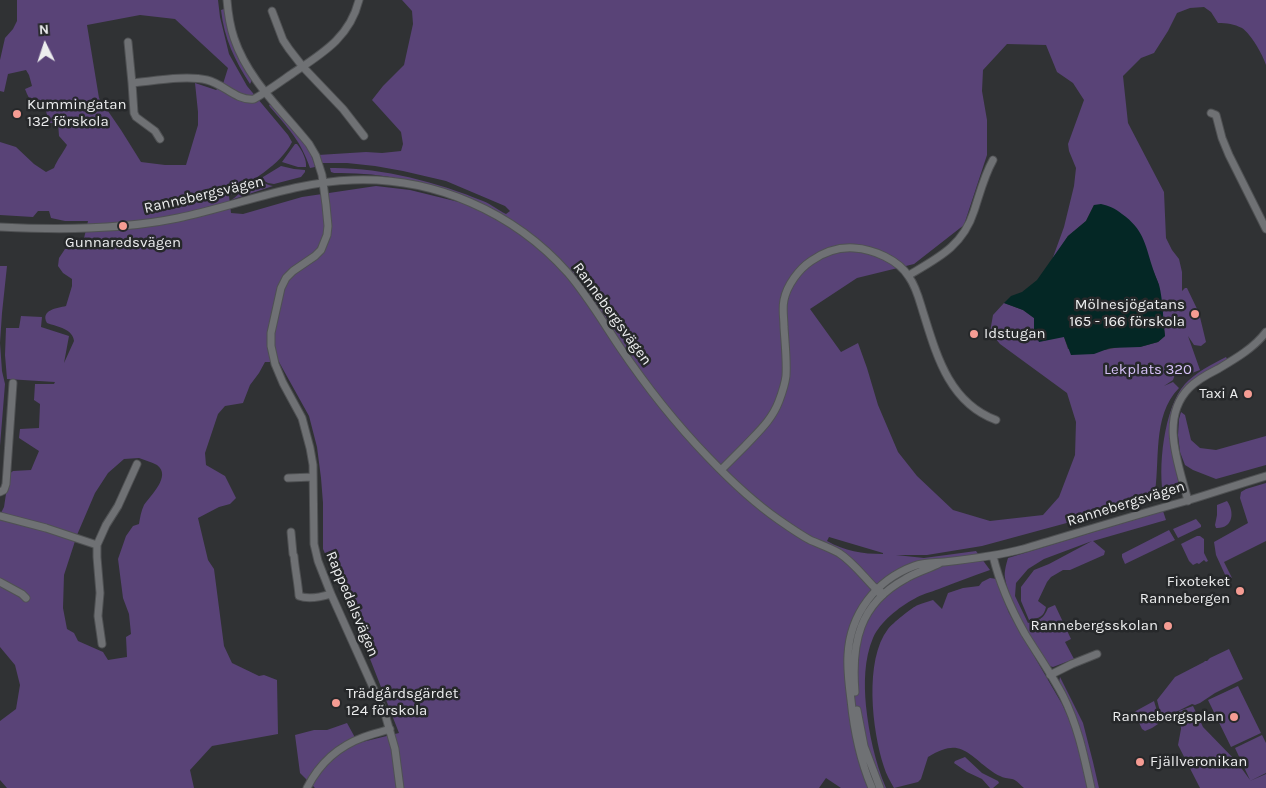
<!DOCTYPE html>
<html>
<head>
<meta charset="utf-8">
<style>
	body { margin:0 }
	#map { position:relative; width:1266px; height:788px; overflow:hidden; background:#303234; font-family:Karla,sans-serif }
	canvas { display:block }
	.north { position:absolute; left:20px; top:20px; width:50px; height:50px; -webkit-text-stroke:4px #26282a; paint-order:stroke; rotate:356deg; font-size:14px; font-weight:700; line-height:20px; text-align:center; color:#edeeef }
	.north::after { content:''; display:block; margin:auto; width:18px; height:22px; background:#edeeef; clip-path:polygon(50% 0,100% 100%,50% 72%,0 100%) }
</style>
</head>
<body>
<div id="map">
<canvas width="1266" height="788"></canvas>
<div class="north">N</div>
</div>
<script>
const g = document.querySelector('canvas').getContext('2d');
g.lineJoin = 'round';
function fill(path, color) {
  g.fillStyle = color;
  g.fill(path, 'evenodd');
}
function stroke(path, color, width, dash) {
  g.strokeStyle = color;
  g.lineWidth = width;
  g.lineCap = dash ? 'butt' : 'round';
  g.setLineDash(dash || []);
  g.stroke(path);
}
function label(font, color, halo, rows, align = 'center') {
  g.font = font + ' Karla,sans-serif';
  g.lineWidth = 5;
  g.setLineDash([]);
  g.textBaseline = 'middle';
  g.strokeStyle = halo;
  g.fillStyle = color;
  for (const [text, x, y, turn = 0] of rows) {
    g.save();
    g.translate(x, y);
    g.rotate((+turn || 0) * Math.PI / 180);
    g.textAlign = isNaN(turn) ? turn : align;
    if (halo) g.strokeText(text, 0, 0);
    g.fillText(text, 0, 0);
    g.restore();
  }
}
const green = new Path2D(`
	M17,0H218L220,17L229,54L247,86L288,135L292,142C280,166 250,181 229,196L231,213L243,214L302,197L376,186L410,190L467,204L498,219L504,216C492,207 477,201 462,196C421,181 378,172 334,173L331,172L330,168C379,167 437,182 483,201C491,204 498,210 506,214L510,211L505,206L446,181L403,171L375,166L347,163H322L318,155L366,152L382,153L401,151L403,144L401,132L372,100L383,86L404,65L413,24L412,11L402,0H1266V65C1263,55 1251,34 1242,28C1234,24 1227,23 1218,23L1211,12L1204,7L1190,8L1177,13L1168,31L1154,53L1141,58L1123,76L1128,123L1164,192L1166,238L1172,250L1179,259L1182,272V291L1185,288H1187L1199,313L1206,342L1201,346L1194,345L1188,336L1200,370L1192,373L1178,366L1173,380L1164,386L1173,382L1179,388C1151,417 1161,462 1154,498L1144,502L982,546L927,555H896L924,558L976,551L990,570C973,576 956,582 939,589C931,592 922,594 914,599C899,607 880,622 873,638C864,659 864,684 866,706C869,734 875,762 886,788H841L826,778L819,788H315L300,773L295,735L314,730H327L347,723L358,743L399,733L356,623L323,549V503L321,478L317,447L309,416L279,362H265L259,373L250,385L243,403L225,406L218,414L205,453L206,465L225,476L236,498L230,504L219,507L198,518L208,560L214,569L224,646L232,663L259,676L264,675L277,680L278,734L212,746L190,770L194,788H7L0,780V721L16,709L20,685L15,665L0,647V515L4,507L9,474L13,471L31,470L39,451L19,438L20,429L39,428L40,404L34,400L35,384H54L55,382L7,379L5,355L6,328H19L21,316L42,317L41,327L69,336L64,363L74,341C73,329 58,327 47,323C40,310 57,308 66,306L72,286V279L63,273L58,266L59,258L65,249H74L82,247L88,221H65L51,218L49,211H38L33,217L0,215V142L16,147L34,164L46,172L54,168C57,160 63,153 67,145L59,136L58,123H49L46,111C33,105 30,102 25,89L32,86L29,75L26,70L8,74L4,92L0,91V60L5,38L13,29L17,21ZM140,15L175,19L228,68L223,84L216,90L195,83L198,112V125L186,165H165L141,162L121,130L99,98L87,25ZM1007,44L1046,45L1057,72L1073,83L1084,100L1068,144L1069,151L1076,168L1074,186L1064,227L1052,260L1068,236L1086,221L1094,205L1153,270L1159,285L1165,336L1158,342L1140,347H1119L1105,350L1068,349L1064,337L1034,331V318L1023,310L1004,303L993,315L990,332L1000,344L1067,393L1076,422L1075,455L1059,497L1043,515L990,521L953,510L917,476L898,452L878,405L867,368L858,343L841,352L810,309L857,278L914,264L964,225L987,155V120L982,91L983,70ZM139,458C144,460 152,462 157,465C172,476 150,496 144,505C141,511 140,518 139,524L133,526L126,536L118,559L123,598L129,614L131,634L126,637L127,657L108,660L103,652L78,641L74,633L67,629L63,608L64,575L77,535L95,493L108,473L124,459ZM829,537L883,553V554C862,554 845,551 827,541Z
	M224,9C229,37 237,57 252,80L250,84C235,61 224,38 221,10Z
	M272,104C287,122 310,143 315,167L310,168C301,141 288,128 270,107L269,105Z
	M295,144H297C302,150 307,160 306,167H298L282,162Z
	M281,166L294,169L305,170V172L301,177L274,184L268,183L263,180V177Z
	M254,180C261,180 266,185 273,186L231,200C240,195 245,186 254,180Z
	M0,266H7L2,313L0,343L2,371L5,384L0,446Z
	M1226,357L1227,359L1195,380L1171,423L1170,435L1171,449L1178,480V488L1176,494L1172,497L1164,499C1157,470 1164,407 1185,384C1195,373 1212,364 1226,357Z
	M1181,412L1185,415L1191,440L1200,448L1216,450L1266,436V465L1216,479L1193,470L1185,465L1180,452L1178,435L1179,419Z
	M1266,483V541L1224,562L1232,578L1227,579L1216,555L1214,542L1248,523L1240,498L1241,492L1246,489Z
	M1227,501C1235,512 1233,529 1216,528L1215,525L1217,515V505Z
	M1163,511L1166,520L1093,541L1105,551L1104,555L1070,570H1063L1051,577L1047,582L1038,601L1046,607C1044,617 1039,618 1029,620L1021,601V587L1034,570L1049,564L1092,541L1044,559L1028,569L1016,583L1015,596L1028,623C1039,620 1043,620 1048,608L1055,605L1071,639L1065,642L1074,659L1053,667L1049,666C1033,641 1010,607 1005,578C1004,572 1006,565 1008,558Z
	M1196,519L1201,525V527L1178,538L1173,529Z
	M1169,530L1175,540L1125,564L1122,557V554Z
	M1197,536H1200L1204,539V553L1208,561L1206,562L1204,560L1199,564L1197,563L1193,565L1189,561L1181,544Z
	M990,578L997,579L1000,590L1009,613L1062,704L1080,743L1089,788H1024C1020,785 1017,780 1012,779C1008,778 1003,778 1000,776C997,775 993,772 990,770C965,751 959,738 928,757L921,779L918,782L894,788C890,781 886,774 884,767C872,731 864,660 888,629C892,624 912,607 918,605C922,603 928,602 933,600L942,609L948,593L963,588L979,586L982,582Z
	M1229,649L1243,679L1215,693L1200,703L1195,705L1192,704L1162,719L1157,700L1175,677L1204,662L1205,661H1207L1210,658Z
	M1060,677L1083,723L1093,762L1099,788H1095C1089,763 1085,738 1075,715C1070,704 1064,693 1059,683Z
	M1238,686L1261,733L1231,747L1208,700Z
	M1154,701L1160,721L1157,722L1158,724L1152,728L1145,731L1142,729L1134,712Z
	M1193,706L1203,727L1237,762L1250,780L1235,748L1262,735L1266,743V773L1250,781L1266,774V788H1200L1178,745L1181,729L1179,711Z
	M965,757L982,773L998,781L999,783L993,788H990L982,779L967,772L954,763L955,761Z`);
const water = new Path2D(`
	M1101,204C1109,206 1115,208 1122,214C1143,229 1145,243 1152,266C1154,273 1157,279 1159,285C1163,299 1163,320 1165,336L1158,342L1140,347L1110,348L1094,354L1071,355L1064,337L1039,342L1034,331V318L1023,310L1004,303L1011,296L1022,292L1037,280L1068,236L1086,221L1094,205Z`);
const minor = new Path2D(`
	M227,0C228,13 230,26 234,38C248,80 282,110 309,144L316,156L322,175L326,205L328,226L327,235L321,250L315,256L293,271L286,278L281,288L271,333V346L275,364L283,383L302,418L310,448L313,465L314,544L318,561L331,594L385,714L395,749L400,788
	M272,11L283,40L289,49L303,67L343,109L364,136
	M128,42L132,83
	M1211,113L1216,115L1222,138L1229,155L1266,229
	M160,139L155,131L136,117L134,113L132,83C154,81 186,75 207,80C224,84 236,101 254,99C268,91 280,82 293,73C323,53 350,37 359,0
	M0,227C59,230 120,230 178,218C236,206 293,182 353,180C434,177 514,212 568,273C587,295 603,322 619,346C646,386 675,423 708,457C730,480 753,502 779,520C789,527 799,534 810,540C819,544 830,548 839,553C853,562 864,577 876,589
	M909,275C938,258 963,246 974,211C980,193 984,176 993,160
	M721,470C729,462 737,454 745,446C758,432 772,420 779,401C782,393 785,384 786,376C787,360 785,343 784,327C784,318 782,309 784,300C787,285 799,269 811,261C824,252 839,247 854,248C873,249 899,260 909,277C917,288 920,303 924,315C937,357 950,403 996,420
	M288,478L313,477
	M0,492L4,490L6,484L13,383
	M1188,501C1179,465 1159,419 1189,388C1197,380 1208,374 1218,369C1235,359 1254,348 1266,332
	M0,516L46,528L97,545
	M291,532L293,554L294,556C295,569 298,582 299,596C309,600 321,597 331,594
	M993,556C999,581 1012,611 1025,634C1038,655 1052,675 1063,696C1078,726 1084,756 1091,788
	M0,582L22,594L26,598
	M102,644L98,616L100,593L97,557V545L106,525L118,506L137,464
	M1050,675L1072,664L1097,654
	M855,692C851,643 859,604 905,579C916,572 929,569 940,563
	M857,710L864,746L880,788
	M307,788C319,764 339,746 364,737C372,734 381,732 390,729
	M872,788C860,760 854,730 851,700C849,685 847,670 848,655C850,614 876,580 914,566C925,562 934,563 944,562C971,559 997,556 1023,549C1077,533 1132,516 1186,501C1213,493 1239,484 1266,476`);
const tertiary = new Path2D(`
	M876,589L882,594`);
const markers = [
	[17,114,5,"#f59c93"],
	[123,226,5,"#f59c93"],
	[1195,314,5,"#f59c93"],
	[974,334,5,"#f59c93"],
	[1248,394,5,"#f59c93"],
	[1240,591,5,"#f59c93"],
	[1168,626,5,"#f59c93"],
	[336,703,5,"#f59c93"],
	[1234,717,5,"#f59c93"],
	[1140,762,5,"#f59c93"]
];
const poiNames = [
	["Kummingatan",27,105,"left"],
	["132 förskola",27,122,"left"],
	["Gunnaredsvägen",123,243,"center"],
	["Mölnesjögatans",1185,305],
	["165 - 166 förskola",1185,322],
	["Idstugan",984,334,"left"],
	["Taxi A",1238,394],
	["Fixoteket",1230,582],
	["Rannebergen",1230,599],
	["Rannebergsskolan",1158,626],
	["Trädgårdsgärdet",346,694,"left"],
	["124 förskola",346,711,"left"],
	["Rannebergsplan",1224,717],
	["Fjällveronikan",1150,762,"left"]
];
const streetNames = [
	["Rannebergsvägen",204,195,-13],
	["Rannebergsvägen",612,314,54],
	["Rannebergsvägen",1126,504,-17],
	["Rappedalsvägen",352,604,67]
];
const parkNames = [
	["Lekplats 320",1148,370]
];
fill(green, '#594377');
fill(water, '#042725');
stroke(minor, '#4f5153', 9);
stroke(tertiary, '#4f5153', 11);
stroke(minor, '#6f7174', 7);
stroke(tertiary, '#6f7174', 9);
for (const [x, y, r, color] of markers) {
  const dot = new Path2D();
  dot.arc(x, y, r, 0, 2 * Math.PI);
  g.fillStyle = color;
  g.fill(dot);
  stroke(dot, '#26282a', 2);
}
label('15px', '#edeeef', '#26282a', poiNames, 'right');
label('15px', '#edeeef', '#26282a', streetNames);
label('15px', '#d5c1f7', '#26282a', parkNames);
</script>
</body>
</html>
